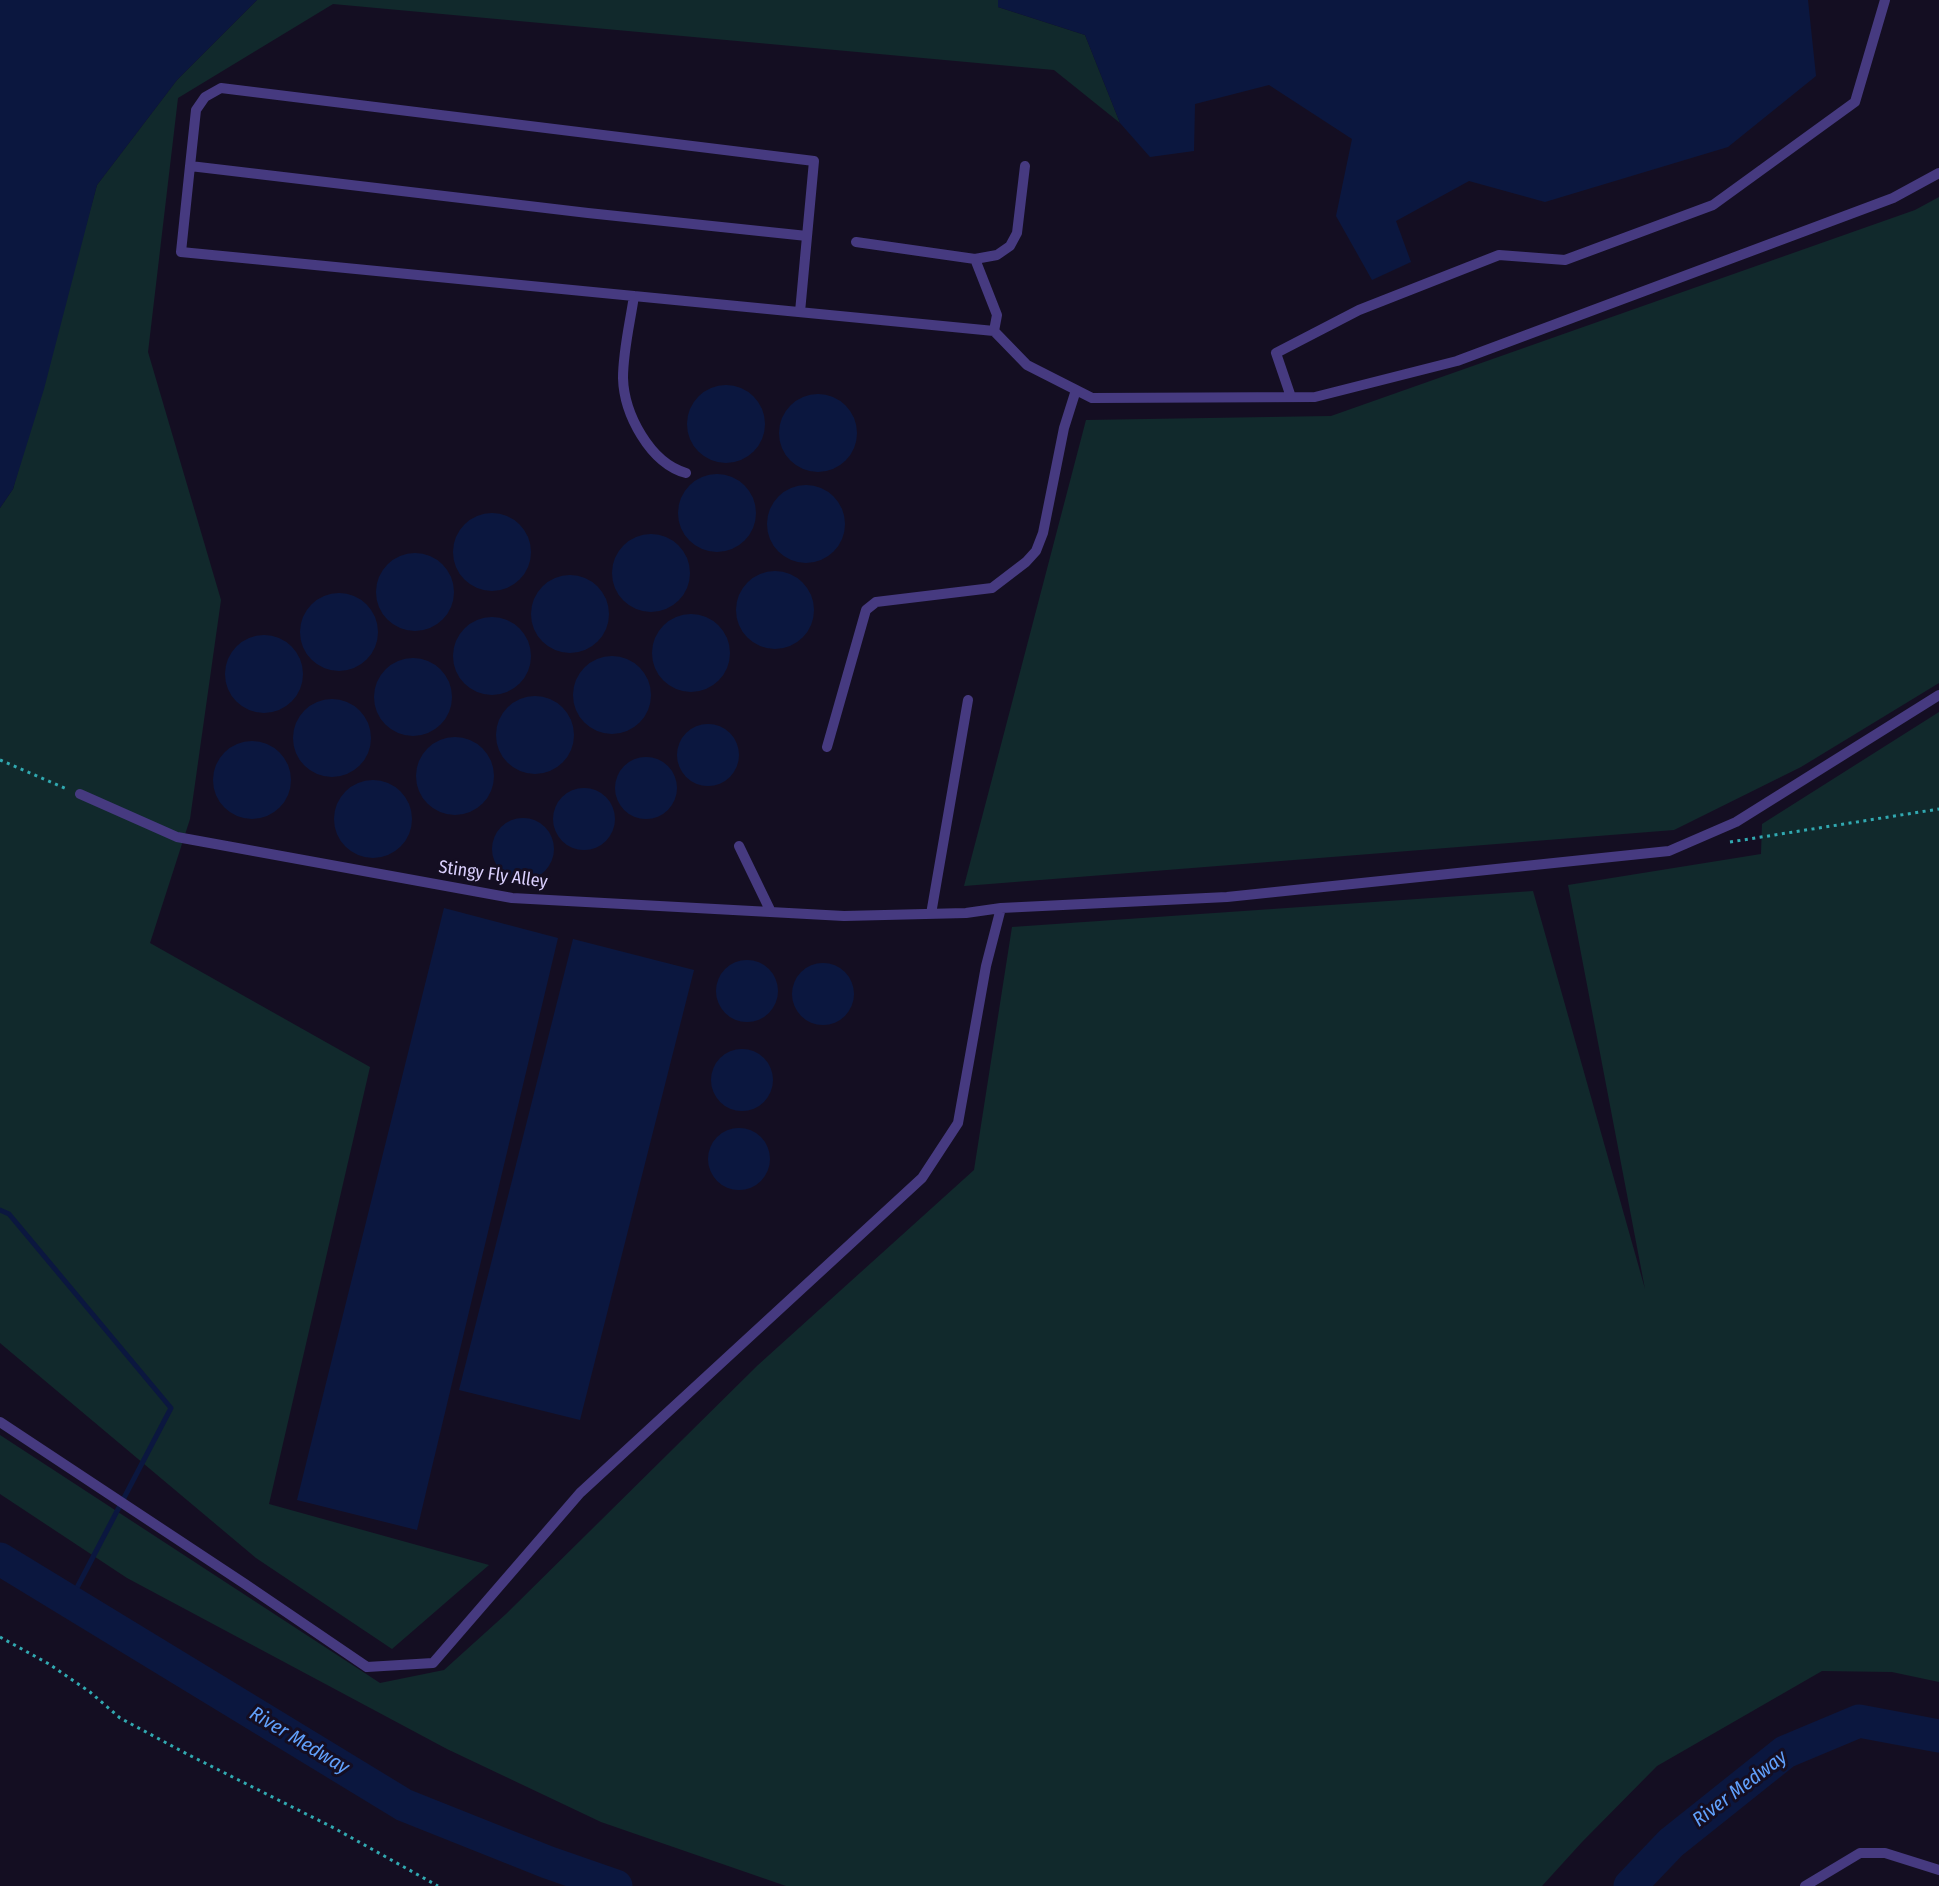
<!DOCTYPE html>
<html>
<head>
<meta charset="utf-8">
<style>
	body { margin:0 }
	canvas { display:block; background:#140e22 }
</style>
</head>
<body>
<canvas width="1939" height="1886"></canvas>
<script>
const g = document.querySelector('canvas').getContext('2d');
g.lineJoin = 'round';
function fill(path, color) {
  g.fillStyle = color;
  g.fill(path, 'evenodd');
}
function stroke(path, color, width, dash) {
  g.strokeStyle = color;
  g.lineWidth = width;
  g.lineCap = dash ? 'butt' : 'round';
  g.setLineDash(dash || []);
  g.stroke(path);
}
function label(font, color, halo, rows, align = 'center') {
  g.font = font + ' "Fira Sans Condensed",sans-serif';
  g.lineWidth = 6;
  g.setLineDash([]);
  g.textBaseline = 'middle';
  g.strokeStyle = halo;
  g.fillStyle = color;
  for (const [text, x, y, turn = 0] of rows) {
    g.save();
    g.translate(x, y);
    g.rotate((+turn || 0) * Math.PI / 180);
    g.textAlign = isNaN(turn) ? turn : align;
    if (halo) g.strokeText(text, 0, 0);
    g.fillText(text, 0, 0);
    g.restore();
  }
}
const green = new Path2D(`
	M257,0H998V7L1085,35L1120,123L1054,70L333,4L178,98L148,352L221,600L190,819L150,943L370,1067L269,1504L489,1565L392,1649L256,1558L0,1343V508L13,489L97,185L177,80Z
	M1939,197V683L1801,767L1674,830L964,886L1086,420L1331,416L1915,210Z
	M1939,712V1682L1892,1672L1822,1671L1657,1766L1582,1842L1542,1886H786L601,1822L447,1749L127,1578L0,1494V1435L380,1683L444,1670L506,1614L758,1365L974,1170L1012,927L1533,891L1645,1289L1568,885L1761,854L1762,824Z`);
const water = new Path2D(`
	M0,0H257L177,80L97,185L44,389L13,489L0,508Z
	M998,0H1808L1816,76L1728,147L1545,202L1469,181L1396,221L1411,262L1372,280L1336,216L1352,139L1269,85L1195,104L1194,151L1150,157L1120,123L1085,35L998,7Z
	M687 424a39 39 0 1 1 78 0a39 39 0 1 1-78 0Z
	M779 433a39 39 0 1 1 78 0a39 39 0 1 1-78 0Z
	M678 513a39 39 0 1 1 78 0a39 39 0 1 1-78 0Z
	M767 524a39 39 0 1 1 78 0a39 39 0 1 1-78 0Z
	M453 552a39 39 0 1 1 78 0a39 39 0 1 1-78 0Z
	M612 573a39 39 0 1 1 78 0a39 39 0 1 1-78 0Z
	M376 592a39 39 0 1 1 78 0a39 39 0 1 1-78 0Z
	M736 610a39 39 0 1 1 78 0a39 39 0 1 1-78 0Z
	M531 614a39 39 0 1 1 78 0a39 39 0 1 1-78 0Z
	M300 632a39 39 0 1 1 78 0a39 39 0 1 1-78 0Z
	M652 653a39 39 0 1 1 78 0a39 39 0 1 1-78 0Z
	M453 656a39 39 0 1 1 78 0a39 39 0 1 1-78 0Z
	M225 674a39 39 0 1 1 78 0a39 39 0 1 1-78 0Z
	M573 695a39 39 0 1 1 78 0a39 39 0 1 1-78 0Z
	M374 697a39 39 0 1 1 78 0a39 39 0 1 1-78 0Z
	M496 735a39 39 0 1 1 78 0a39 39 0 1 1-78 0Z
	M293 738a39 39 0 1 1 78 0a39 39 0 1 1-78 0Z
	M677 755a31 31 0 1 1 62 0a31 31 0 1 1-62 0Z
	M416 776a39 39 0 1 1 78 0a39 39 0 1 1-78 0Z
	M213 780a39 39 0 1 1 78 0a39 39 0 1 1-78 0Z
	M615 788a31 31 0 1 1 62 0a31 31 0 1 1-62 0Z
	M334 819a39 39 0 1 1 78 0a39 39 0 1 1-78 0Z
	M553 819a31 31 0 1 1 62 0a31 31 0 1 1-62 0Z
	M492 849a31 31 0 1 1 62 0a31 31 0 1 1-62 0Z
	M444,908L558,938L417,1530L297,1500Z
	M573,939L694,970L580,1420L459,1390Z
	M716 991a31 31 0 1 1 62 0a31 31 0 1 1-62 0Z
	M792 994a31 31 0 1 1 62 0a31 31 0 1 1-62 0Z
	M711 1080a31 31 0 1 1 62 0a31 31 0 1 1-62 0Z
	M708 1159a31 31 0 1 1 62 0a31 31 0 1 1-62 0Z`);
const stream = new Path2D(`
	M0,1210L9,1214L171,1408L70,1601`);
const river = new Path2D(`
	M0,1559L404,1805L547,1862L616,1886
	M1630,1886L1671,1843L1785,1752L1859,1721L1939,1736`);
const path = new Path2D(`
	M0,760L67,789
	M1730,842L1939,809
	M0,1637L49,1664L90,1692L120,1718L187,1754L334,1828L438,1886`);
const service = new Path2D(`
	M190,166L181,252L994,331L1027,365L1092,398L1315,397L1457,361L1893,198L1939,173
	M856,242L975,259L997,255L1010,246L1017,233L1025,166
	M975,259L997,315L994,331
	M634,296C630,323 623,351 623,378C624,414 650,463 686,473
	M800,312L814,161L221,88L205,97L196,110L190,166L588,213L807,236
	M1291,397L1276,353L1359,310L1499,255L1565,260L1713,205L1855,102L1885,0
	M827,747L866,610L876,602L992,588L1026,562L1036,551L1043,533L1064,428L1076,390
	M80,794L177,837L512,898L844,916L966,913L1001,908L1227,897L1669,851L1736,822L1939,695
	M739,846L771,912
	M931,914L968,700
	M0,1422L245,1584L367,1667L433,1663L580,1493L922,1178L958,1123L986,966L1001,908
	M1805,1886L1860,1853H1885L1939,1870`);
const streetNames = [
	["Stingy Fly Alley",493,875,8]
];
const waterNames = [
	["River Medway",299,1741,31],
	["River Medway",1740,1789,-37]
];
fill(green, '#11292c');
fill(water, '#0b173f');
stroke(stream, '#0b173f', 5);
stroke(river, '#0b173f', 33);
stroke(path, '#31a9b1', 3, [3, 4.5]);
stroke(service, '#463a80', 10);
label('18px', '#dbd0fe', '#140e22', streetNames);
label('italic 20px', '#61a0fb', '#140e22', waterNames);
</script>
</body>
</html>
